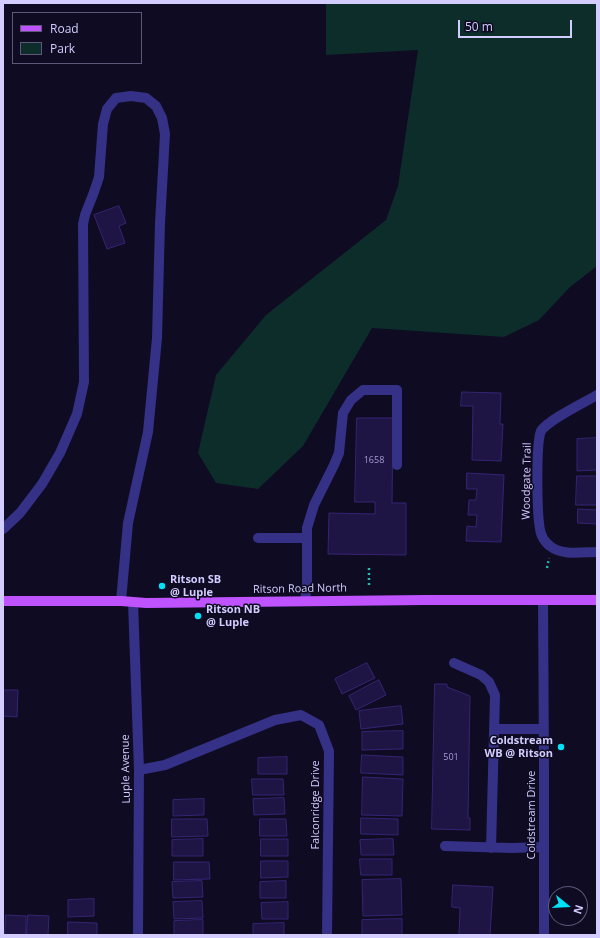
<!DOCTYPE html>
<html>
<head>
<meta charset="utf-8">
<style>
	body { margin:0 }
	#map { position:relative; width:600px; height:938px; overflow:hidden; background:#0f0b22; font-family:"Open Sans",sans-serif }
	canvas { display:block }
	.frame { position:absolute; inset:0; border:4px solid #d2ccff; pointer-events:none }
	.legend { position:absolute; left:12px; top:12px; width:130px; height:52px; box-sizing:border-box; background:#0f0b22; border:1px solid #5d587a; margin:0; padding:5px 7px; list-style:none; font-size:12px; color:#d2ccff }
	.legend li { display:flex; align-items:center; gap:8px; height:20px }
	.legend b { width:20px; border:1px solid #5d587a }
	.north { position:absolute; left:548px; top:886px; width:40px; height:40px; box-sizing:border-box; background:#0f0b22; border:1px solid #5d587a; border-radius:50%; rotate:108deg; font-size:11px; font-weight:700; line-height:16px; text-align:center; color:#d2ccff }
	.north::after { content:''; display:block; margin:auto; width:14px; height:18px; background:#00e0f7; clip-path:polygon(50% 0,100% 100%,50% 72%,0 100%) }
	.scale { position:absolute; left:458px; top:20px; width:114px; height:18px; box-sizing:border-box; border:2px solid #d2ccff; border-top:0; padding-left:5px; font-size:12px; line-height:14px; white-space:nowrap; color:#d2ccff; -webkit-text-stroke:3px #0f0b22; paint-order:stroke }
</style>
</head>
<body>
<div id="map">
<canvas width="600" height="938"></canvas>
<div class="frame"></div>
<ul class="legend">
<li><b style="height:5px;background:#be53ff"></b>Road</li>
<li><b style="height:11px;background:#0d2d2b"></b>Park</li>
</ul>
<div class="north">N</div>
<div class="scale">50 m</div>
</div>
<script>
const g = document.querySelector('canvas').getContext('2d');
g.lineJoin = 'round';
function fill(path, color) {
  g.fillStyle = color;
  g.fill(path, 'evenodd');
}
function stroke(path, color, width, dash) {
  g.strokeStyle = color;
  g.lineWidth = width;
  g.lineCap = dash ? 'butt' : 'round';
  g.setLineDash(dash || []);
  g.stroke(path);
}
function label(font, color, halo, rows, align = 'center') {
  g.font = font + ' "Open Sans",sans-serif';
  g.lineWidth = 3;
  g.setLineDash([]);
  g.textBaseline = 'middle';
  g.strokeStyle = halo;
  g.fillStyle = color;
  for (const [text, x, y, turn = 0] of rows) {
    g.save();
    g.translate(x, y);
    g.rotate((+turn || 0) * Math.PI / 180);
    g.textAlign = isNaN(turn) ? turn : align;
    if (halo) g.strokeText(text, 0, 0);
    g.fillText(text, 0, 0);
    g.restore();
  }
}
const green = new Path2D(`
	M326,3H597V266L570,287L539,320L504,337L372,328L303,446L258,489L216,483L198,453L216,375L266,315L386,220L398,186L418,50L326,55Z`);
const building = new Path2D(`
	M119,206L126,223L119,226L125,243L107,249L94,215Z
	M462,392L501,393L500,424H503L501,461L472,460L473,406H461Z
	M357,418H393L392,503H406V555L328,554L329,513L375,514V502H355Z
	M597,438V470L577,471V439Z
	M467,473L504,475L501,542L466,541L467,526L476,527L477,515H468L469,500H476L477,489H467Z
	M577,476H597V505H576Z
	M578,509L597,510V524L578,523Z
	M367,663L375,678L342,694L335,679Z
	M379,680L386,695L356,710L349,696Z
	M435,684H447V687L470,696L468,818H470V830L432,829Z
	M3,690H18L17,717L3,716Z
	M401,706L403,724L361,729L359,711Z
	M403,731V749L362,750V732Z
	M362,755L403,757V775L361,773Z
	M287,757V774H258V758Z
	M363,777L403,779L402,816L362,815Z
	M252,779H283L284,795H253Z
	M284,798L285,814L254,815L253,799Z
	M204,799V815L173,816V800Z
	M361,818L398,819V835L361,834Z
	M172,819H207L208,836L172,837Z
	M260,819H286L287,836H260Z
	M203,839V856H172V840Z
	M261,839H288V856H261Z
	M393,839L394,855H361L360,840Z
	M360,859H392V875H361Z
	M261,861H288V877L261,878Z
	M174,862H209L210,879L174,880Z
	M401,879L402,915L363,916L362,880Z
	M202,881L203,897L173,898L172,882Z
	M286,881V898H260V882Z
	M453,885L493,887L490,935H459L460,908L452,907Z
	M94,899V916L68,917V900Z
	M202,901L203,918L174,919L173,902Z
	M288,902V919H262L261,903Z
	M6,915L26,916V935H5Z
	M28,915L49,916L48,935H27Z
	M402,919V935H362V920Z
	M203,920V935H174V921Z
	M68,922L97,923V935H68Z
	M284,923V935H253V924Z`);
const path = new Path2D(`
	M547,568L549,558
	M369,585V567`);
const minor = new Path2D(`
	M597,395C585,402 548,420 541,431C536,442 536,525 542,536C543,539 547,544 550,546C562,556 583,552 597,552
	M3,529L20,513L42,484L60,453L77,414L84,382L83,224L85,215L94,192L99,177L103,124L107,109L116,98L131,96L146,98L156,106L162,118L165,134L160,223L157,338L148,432L128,523L121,601
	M258,538H307
	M543,600L544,767V935
	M305,601L307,585V528L314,505L334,465L339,453L343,413L351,400L363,390H397V465
	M133,602L139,770L138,935
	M454,663L481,675L489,682L495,695L491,848
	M495,729H544
	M139,770L165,765L275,720L301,715L319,725L329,751L327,935
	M445,846L512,848L544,847`);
const major = new Path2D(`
	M3,601H121L146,603L425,600H597`);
const markers = [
	[162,586,4,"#00e0f7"],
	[198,616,4,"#00e0f7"],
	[561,747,4,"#00e0f7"]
];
const numberNames = [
	["1658",374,460],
	["501",451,757]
];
const streetNames = [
	["Woodgate Trail",527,481,-89],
	["Ritson Road North",300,589,-1],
	["Luple Avenue",126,769,-91],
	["Falconridge Drive",316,805,-90],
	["Coldstream Drive",532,815,-90]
];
const poiNames = [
	["Ritson SB",170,580],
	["@ Luple",170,593],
	["Ritson NB",206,610],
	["@ Luple",206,623],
	["Coldstream",553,741,"right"],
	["WB @ Ritson",553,754,"right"]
];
fill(green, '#0d2d2b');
fill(building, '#1f1545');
stroke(building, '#342573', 1);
stroke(path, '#21beb3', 2.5, [2, 3]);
stroke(minor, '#343186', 10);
stroke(major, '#be53ff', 10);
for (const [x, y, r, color] of markers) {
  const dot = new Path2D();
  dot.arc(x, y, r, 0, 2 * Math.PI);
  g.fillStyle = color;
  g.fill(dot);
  stroke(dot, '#0f0b22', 1.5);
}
label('9px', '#a59ed0', null, numberNames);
label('11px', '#d2ccff', '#0f0b22', streetNames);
label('bold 11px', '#d2ccff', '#0f0b22', poiNames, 'left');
</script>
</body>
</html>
